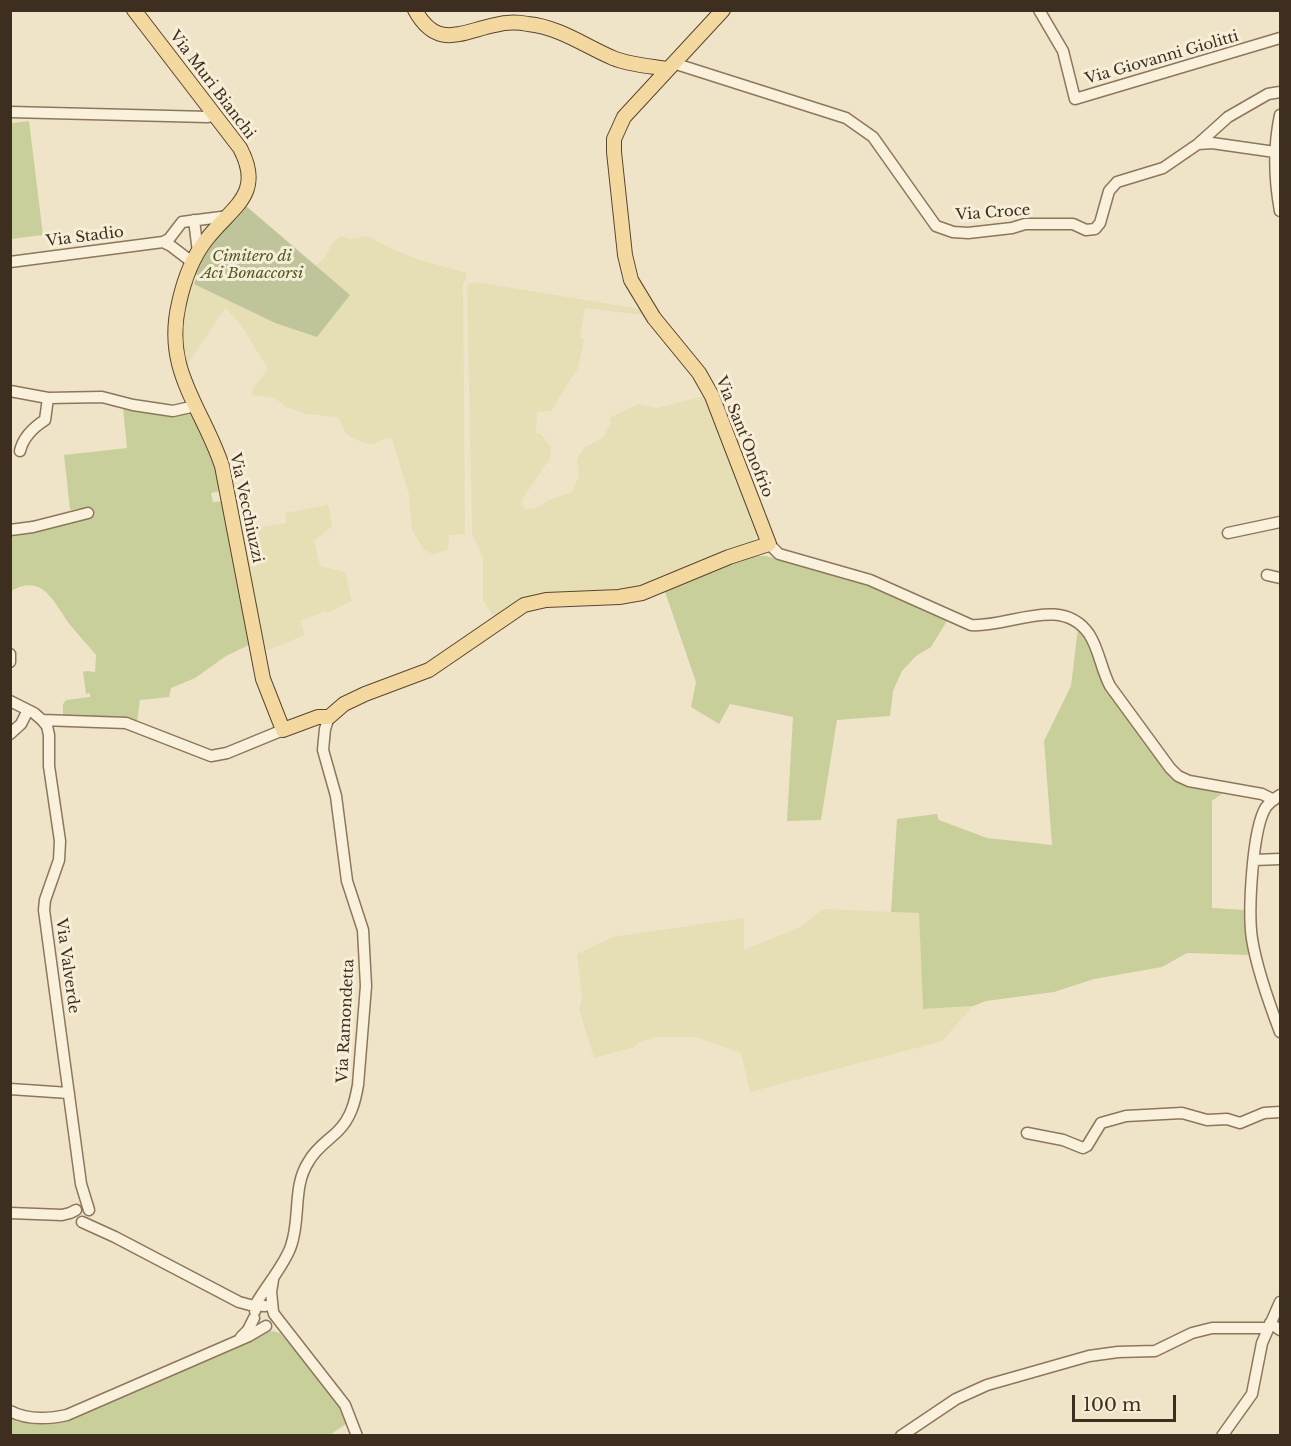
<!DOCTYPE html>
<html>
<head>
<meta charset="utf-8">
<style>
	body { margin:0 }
	#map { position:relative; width:1291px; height:1446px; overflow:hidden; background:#f0e4c8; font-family:"Libre Baskerville",serif }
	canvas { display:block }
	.frame { position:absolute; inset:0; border:12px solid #3d2e20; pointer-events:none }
	.scale { position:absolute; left:1072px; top:1395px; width:104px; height:27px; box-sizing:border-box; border:3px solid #3d2e20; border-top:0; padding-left:8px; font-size:18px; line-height:21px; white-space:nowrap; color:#3d2e20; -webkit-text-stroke:4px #f7eed8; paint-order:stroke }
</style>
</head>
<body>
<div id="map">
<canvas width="1291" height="1446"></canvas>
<div class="frame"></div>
<div class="scale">100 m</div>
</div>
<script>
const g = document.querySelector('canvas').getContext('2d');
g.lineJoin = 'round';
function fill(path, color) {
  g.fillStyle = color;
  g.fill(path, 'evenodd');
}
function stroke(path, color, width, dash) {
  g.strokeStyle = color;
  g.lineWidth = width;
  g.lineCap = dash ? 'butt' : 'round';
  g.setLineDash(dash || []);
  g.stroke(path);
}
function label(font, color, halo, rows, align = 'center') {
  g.font = font + ' "Libre Baskerville",serif';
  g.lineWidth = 6;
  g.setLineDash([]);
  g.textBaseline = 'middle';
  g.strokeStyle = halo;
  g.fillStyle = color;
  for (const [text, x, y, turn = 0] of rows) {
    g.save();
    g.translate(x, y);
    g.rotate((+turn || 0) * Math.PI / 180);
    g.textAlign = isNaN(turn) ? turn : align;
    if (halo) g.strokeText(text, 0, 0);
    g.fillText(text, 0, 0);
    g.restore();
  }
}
const farmland = new Path2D(`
	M341,236L351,239L368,236L388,247L417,259L467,273L463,285L465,534L449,535L448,550L433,554L424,550L412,530L409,495L392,439L385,438L373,445L361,442L346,434L338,417L306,414L286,407L275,398L252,395V390L268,369L241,325L225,308L184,370L180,341L189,281L275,323L317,337L349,295L315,265L324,259L333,242Z
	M475,282L640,309L643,315L585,308L580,338L584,340L578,368L551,411L537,412L536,433L541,434L551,447L550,458L521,501L525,509H534L549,500L572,492L579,476L577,461L579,455L585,447L603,438L611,423L609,418L638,404L657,408L708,395L759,533L752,543L647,585L500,616L492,615L483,600V558L472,533L467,288L468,284Z
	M328,505L332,526L314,541L320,566L345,572L352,601L327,613L326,611L300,621L305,635L263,652L241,530L286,523L285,513Z
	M823,909L919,913L923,1009L973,1006L942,1041L750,1092L741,1053L696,1037H655L639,1042L634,1047L594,1058L579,1009L582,999L577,954L612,937L744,918V950L802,926Z`);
const green = new Path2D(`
	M29,121L43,235L11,239V123Z
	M123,407L176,414L192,412L212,454L221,491L211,493L213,502L224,501L249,645L226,656L195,678L171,688L169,697L140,700L137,722L63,716V704L66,700L90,697V693L86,694L83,672L87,671L95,672L96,655C88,645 79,636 71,626C54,604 44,572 11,591V535L28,533L89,517L77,509L70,510L64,455L127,448Z
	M757,556H766L867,583L947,621L931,647L916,656L902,671L893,691L890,716L837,720L821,820L787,821L793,717L730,704L719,724L691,707L696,682L664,589L736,559Z
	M1078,628L1088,642L1102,682L1175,779L1183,784L1223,793L1212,801V908L1245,910L1250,955L1187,953L1162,967L1094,979L1054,992L986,1001L973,1006L923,1009L919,913L891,912L897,819L937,814L939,820L987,838L1052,845L1044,741L1071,686Z
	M272,1331L280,1333C305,1362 331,1388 348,1423L328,1436H11L10,1417L42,1423L263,1332Z`);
const cemetery = new Path2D(`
	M246,206L350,295L317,337L275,323L194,284L197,276L194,268L211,243Z`);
const minor = new Path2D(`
	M1039,10L1063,51L1075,99L1280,38
	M673,63L846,118L873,137L936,226L953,232L968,233L1012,228L1025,224H1073L1086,230L1095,229L1100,223L1109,191L1117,182L1163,168L1198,144L1228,117L1268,94L1280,92
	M10,112L208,117L216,115
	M1280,115C1273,148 1274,178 1280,211
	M1198,144L1212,143L1275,152
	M194,220L198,252
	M163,242L169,239L182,222L229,216
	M163,242L171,246L192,262
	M10,262L163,242
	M10,391L48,398L102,397L133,405L173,411L195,406
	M20,451C23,438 34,427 45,420L48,398
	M10,530L33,527L88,513
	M1228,533L1280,522
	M769,544L779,554L870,580L971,625C1009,628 1061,594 1089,634C1099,649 1101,669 1110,686L1170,768L1178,776L1189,781L1262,794L1274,800
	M1267,575L1280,578
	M10,654V662
	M10,701L34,713L42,720L126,723L211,756L227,753L283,730
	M42,720L47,726L49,735V766L60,841L59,860L45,900L44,910L81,1184L89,1210
	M10,734L21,724L28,710
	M1280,795C1275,798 1270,802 1266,807C1252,829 1248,913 1252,939C1257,970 1269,1003 1280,1032
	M1254,860L1280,859
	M10,1089L69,1093
	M1027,1133L1063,1140L1083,1148L1087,1146L1101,1123L1126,1116L1182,1113L1207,1120L1227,1119L1240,1123L1264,1113L1280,1112
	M10,1213L62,1215L70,1213L76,1210
	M82,1222L115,1237L239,1302L250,1305L265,1306
	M255,1311L257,1302C267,1285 285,1264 291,1246C301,1218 292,1186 309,1161C316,1148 328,1141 338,1131C351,1118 355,1102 358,1085L366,986L363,930L347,881L336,796L323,750L325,729L329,717
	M273,1311L271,1292L273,1280
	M274,1314L345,1405L357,1436
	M1270,1323L1280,1330
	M241,1337L248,1330L254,1318
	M10,1411C27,1420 49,1419 67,1415L249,1336L266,1326
	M901,1436L956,1399L987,1385L1089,1356L1118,1352L1155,1351L1192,1333L1212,1328H1267
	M1222,1436L1252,1394L1262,1343L1280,1302`);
const major = new Path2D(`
	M134,10L240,148C265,195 231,207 206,240C192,258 184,280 179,303C163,371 202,406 222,466L263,679L283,730L318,717H329L344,704L365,694L429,670L524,605L546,600L619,597L642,593L729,557L769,544L712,396L699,373L654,318L631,280L625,255L614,152V139L624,117L723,10
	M415,10C437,50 461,32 495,25C506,22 517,22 528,24C559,27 585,46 613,58C630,65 650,66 668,69`);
const streetNames = [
	["Via Giovanni Giolitti",1162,58,-16],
	["Via Muri Bianchi",212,85,53],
	["Via Croce",993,213,-4],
	["Via Stadio",85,237,-7],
	["Via Sant'Onofrio",744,437,68],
	["Via Vecchiuzzi",246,508,78],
	["Via Valverde",67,966,82],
	["Via Ramondetta",346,1021,-87]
];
const parkNames = [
	["Cimitero di",252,257],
	["Aci Bonaccorsi",252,274]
];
fill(farmland, '#e6deb5');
fill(green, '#c9cf9b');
fill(cemetery, '#bfc49a');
stroke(minor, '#8d765c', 13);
stroke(major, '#5b4430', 16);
stroke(minor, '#faf1dc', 10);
stroke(major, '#f3d9a0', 14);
label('15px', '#3d2e20', '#f7eed8', streetNames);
label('italic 15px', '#4d5a26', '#f7eed8', parkNames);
</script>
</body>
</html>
